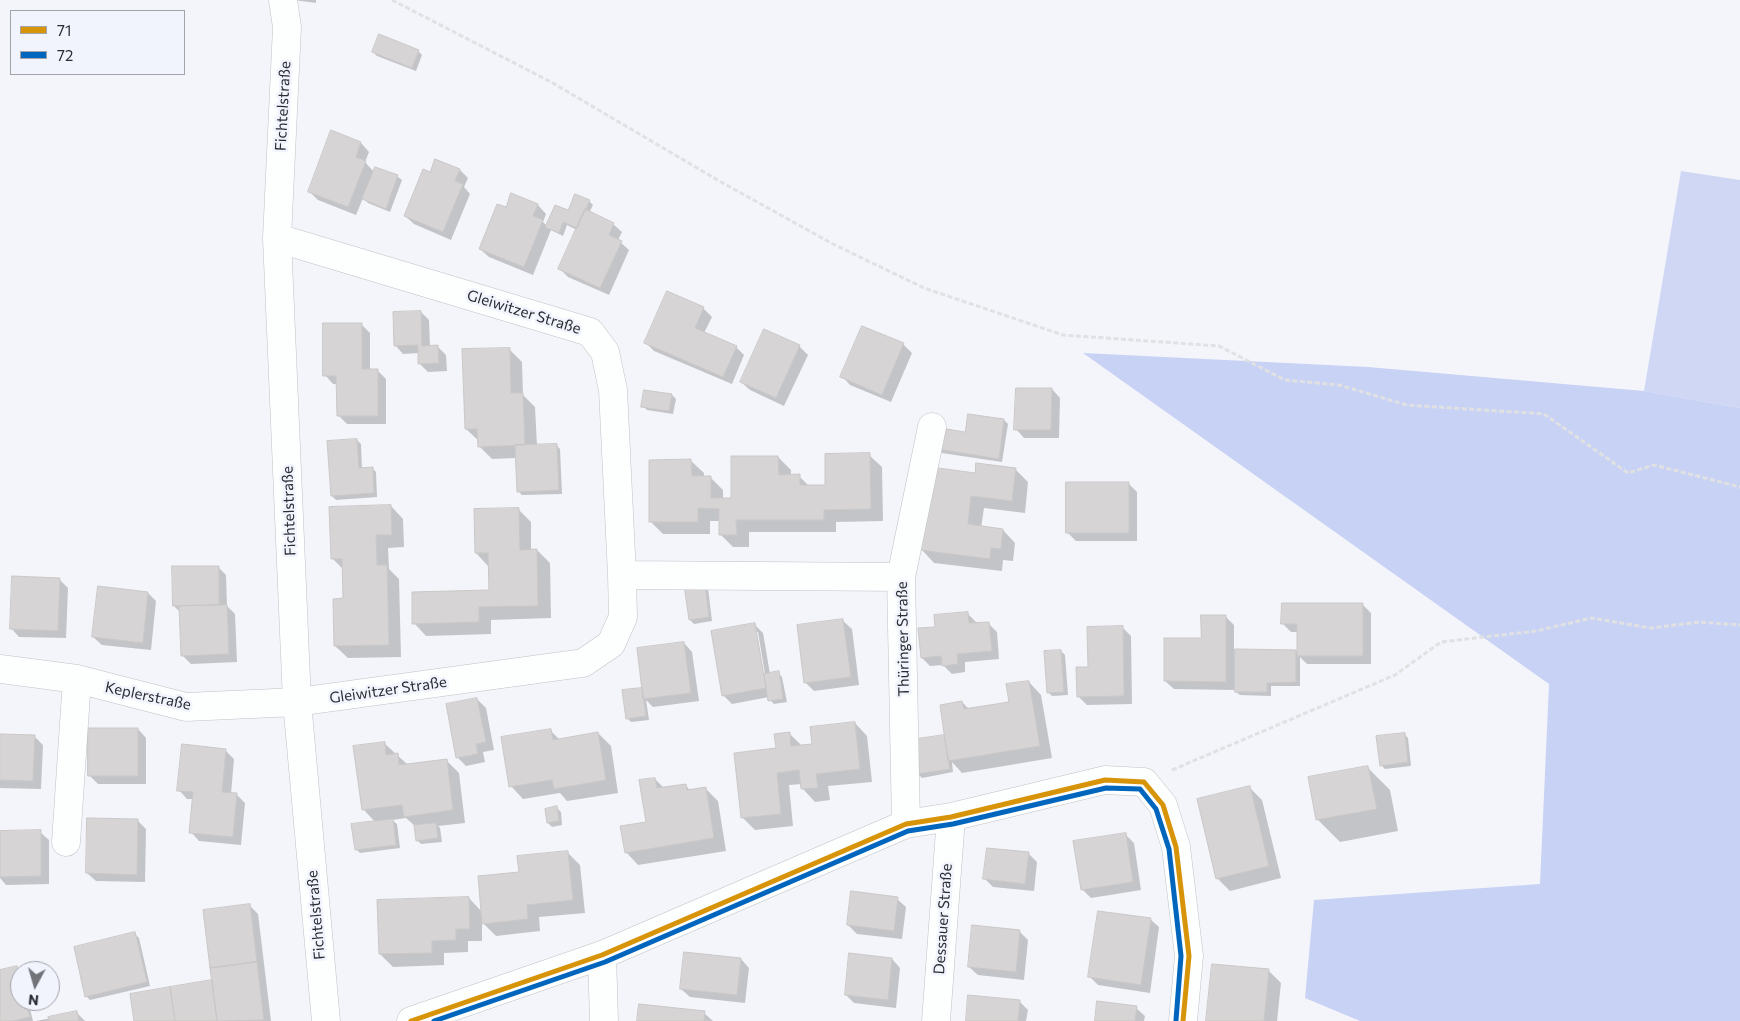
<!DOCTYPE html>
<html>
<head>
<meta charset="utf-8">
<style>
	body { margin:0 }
	#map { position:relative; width:1740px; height:1021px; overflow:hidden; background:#f4f5fa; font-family:Commissioner,sans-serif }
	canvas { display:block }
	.legend { position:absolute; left:10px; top:10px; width:175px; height:65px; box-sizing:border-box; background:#f1f3fd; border:1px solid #a2a4ac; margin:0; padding:6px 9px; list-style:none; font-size:15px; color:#2b2d33 }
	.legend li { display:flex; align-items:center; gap:10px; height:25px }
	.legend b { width:25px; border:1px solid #a2a4ac }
	.north { position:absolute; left:10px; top:961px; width:50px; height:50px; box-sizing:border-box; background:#f1f3fd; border:1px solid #a2a4ac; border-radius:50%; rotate:186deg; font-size:14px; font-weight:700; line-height:20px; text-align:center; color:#2b2d33 }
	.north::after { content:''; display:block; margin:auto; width:18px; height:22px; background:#717379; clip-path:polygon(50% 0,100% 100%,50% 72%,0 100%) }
</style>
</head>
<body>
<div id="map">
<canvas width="1740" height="1021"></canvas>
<ul class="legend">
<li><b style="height:6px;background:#d89408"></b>71</li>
<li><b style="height:6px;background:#0065bd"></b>72</li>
</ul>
<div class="north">N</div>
</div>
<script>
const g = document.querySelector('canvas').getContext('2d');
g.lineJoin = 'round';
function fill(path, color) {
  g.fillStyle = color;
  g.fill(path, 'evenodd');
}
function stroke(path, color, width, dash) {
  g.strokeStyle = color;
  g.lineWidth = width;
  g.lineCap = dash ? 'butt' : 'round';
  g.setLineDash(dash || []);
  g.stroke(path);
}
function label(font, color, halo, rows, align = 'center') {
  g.font = font + ' Commissioner,sans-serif';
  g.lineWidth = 5;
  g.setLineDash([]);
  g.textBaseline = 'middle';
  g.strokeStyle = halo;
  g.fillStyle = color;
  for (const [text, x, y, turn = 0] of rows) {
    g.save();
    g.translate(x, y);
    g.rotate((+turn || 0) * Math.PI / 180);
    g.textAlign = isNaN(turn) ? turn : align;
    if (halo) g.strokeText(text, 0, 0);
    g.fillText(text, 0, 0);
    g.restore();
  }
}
const green = new Path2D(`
	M1681,171L1740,180V408L1644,391Z`);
const forest = new Path2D(`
	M1083,353L1368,367L1644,391L1740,408V1021H1360L1305,998L1314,900L1540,884L1549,684Z`);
const shadow = new Path2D(`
	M294,0H316V3Z
	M418,51L422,55L416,71L377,56L373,52Z
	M332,132L361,143L369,152L365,162L374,172L376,168L398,177L402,180L390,212L368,203L363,198L356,215L318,200L309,191Z
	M460,170L468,178L464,187L470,194L451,240L414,224L405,216L431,173Z
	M512,195L538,205L546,214L543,222L547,226L589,201L593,205L589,213L613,224L622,232L618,240L629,250L609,295L568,277L560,269L577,230L567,225L563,236L551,230L533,275L489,257L480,249L506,208Z
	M703,308L712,317L704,333L736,347L744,355L732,384L654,351L646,343Z
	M421,312L429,320L430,347H438L446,355L447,371L428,372L419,363V353L403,354L395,345Z
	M361,324L370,333V370H377L386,379V424H347L338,415V384H333L325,375Z
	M903,344L912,353L891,402L850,385L842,376Z
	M799,346L808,355L784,406L750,390L741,382Z
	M509,349L522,362L523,395L535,407L537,446L556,445L560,449L562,494L522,495L518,491L516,458L492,459L479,446V441L466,429Z
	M1052,389L1060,398L1059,438H1024L1016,429Z
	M672,395L676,399L673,414L647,410L643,406Z
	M969,415L1004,420L1008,424L1002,462L942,453L938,449L966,433Z
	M357,440L361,444L362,469L372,468L376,472L377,497L336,500L332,496Z
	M869,455L882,467L883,521L836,522V532H749V547H733L720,534V521H710V534H663L650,521L691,461L704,473V477H710L723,490V499H732L778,457L791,470V476H799L809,486H827Z
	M977,464L1016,470L1028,482L1025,513L984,508L981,528L1003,530L1015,543L1013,561L1003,560L1002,571L934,563L922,550L976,474Z
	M1129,484L1137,492V541H1076L1067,532Z
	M391,506L403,519L404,547L388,548L389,569L399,579L401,657L348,658L335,646L344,599L343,569L332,558Z
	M518,509L531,522V551L537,550L550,563L551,618L491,620V634L426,636L414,623L490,591L488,566L476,553Z
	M218,567L226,575L227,606L235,614L237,662L191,664L182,655L180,612L174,606Z
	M60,580L68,588L66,638L19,637L11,628Z
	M707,580L712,621L694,624L690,620Z
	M148,593L156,601L151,650L102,645L93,637Z
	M1362,604L1371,613V664H1307L1300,657V686H1271V696L1240,695L1236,692L1296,651L1298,653V632H1291L1283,624Z
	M967,613L976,622V624L988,623L997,632L999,659L965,662V672L952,674L943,665L930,666L922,658L936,628Z
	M1226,617L1234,625V690L1174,689L1165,681L1203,639Z
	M843,621L852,629L859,685L814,691L805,682Z
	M754,624L763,633L770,674L778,673L782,677L787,702L774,704L770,700L769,697L732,704L723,695ZM755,632H758L766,680H764Z
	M1122,627L1131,636L1132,704L1087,705L1078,696L1089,668Z
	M684,643L692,652L699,701L653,707L646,700L649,720L631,722L627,718L641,689Z
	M1061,651L1065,655L1068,695L1052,696L1048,692Z
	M1029,682L1041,695L1052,758L962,773L952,762L953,772L922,778L918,774L912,741L946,736L962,702L969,709L1011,703Z
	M477,699L486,708L494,750L483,752L485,762L466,766L457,757Z
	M855,723L867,736L872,782L828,786L830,800L815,802L803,789L802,784L789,785L793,826L755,830L742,817L777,749L789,733L802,746L813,745Z
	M138,729L146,738V784H98L89,775Z
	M551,731L560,740L598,733L611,746L618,793L567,801L560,793L523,799L511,786Z
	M1404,734L1408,738L1411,766L1385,769L1381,765Z
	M0,735L34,736L43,745L41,789L0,788Z
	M384,743L408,765L446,760L459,773L465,823L438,826L440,828L442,842L421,844L417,840L416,827L406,818L392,820L397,824L400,848L360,853L356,849L376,823L363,809Z
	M225,750L234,759L231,794L237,795L245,803L241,845L199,841L191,832L194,799H187L179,790Z
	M1368,768L1390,790L1398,831L1340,842L1318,820L1310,778Z
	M655,779L664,788L685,785L690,790L705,788L718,801L726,851L638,865L626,852L647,823Z
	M1249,787L1262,800L1281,878L1230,891L1217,878Z
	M557,808L561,812L562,825L552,827L548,823L546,810Z
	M137,820L146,829L145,882L96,881L87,873Z
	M0,832H40L49,840V884L6,885L0,878Z
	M1125,834L1134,843L1141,890L1091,898L1082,889Z
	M568,853L580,865L585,913L539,917L540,931L496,936L482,922V941H468V952L444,953V965L393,967L380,954L469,898L482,912L520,874Z
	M1028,853L1037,862L1034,891L993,887L985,879Z
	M897,899L906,907L902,939L857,934L848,925Z
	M250,906L258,914L271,1021H136L213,981Z
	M1150,919L1159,927L1150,993L1098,985L1090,977Z
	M1020,932L1028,940L1024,980L978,975L969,967Z
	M135,934L139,938L150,986L90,1000L86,996Z
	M850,955L892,959L900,968L896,1008L854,1003L846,995Z
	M741,959L749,968L745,1003L690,997L681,989Z
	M17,967L21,971L20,1001H28L33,1021H0V972Z
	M1268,970L1281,983L1277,1021H1207Z
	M1019,1001L1028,1010L1026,1021H967Z
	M1136,1008L1145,1016L1144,1021H1096Z
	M77,1013L85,1021H36Z
	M704,1013L713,1021H639Z`);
const building = new Path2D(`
	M379,34L419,50L412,68L372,52Z
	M331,130L361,142L356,157L366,161L348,207L308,192Z
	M435,159L460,169L455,181L463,184L443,232L404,216L423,169L430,172Z
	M375,167L398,175L386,209L362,199Z
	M511,193L538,204L533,216L543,220L524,267L479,249L497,204L506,207Z
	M575,194L590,200L577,228L563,222L559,233L545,227L555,205L568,210Z
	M585,209L614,223L609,235L622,241L600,288L558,269Z
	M667,291L704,307L695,328L737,346L723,377L644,343Z
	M421,311L422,346L438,345L439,363L418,364V345L394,346L393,312Z
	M323,323H362V369H378V416H337L336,376H323Z
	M862,326L904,343L882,395L840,377Z
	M764,329L800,345L776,398L740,382Z
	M510,348L511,393H523L525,445L478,447L477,429H465L462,349Z
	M1016,388H1052L1051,430H1014Z
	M644,390L672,394L669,411L641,407Z
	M968,414L1004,419L999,459L937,449L940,428L965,432Z
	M357,439L359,468L373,467L374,493L331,496L327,441Z
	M557,444L559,490L517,492L515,445Z
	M870,453L871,509L824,510V520H736L737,535H719V509L698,508V522H649V460L691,459L692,476H711V498H731V456H778L779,475L800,474V485H825V454Z
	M976,463L1016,468L1012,501L971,496L968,524L1003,529L1001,549L991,548L990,559L920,550L931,467L975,473Z
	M1066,482H1129V533H1066Z
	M391,505L392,535H376L377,565H387L389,645L334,646L333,599L343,598L342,559H331L329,507Z
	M519,508L520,550L537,549L538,606L479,607V622L412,624V592L489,590L488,553H475L474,509Z
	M172,566H219V605L173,606Z
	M704,575L709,617L689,620L683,578Z
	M12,576L60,578L58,631L10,629Z
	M98,586L148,592L143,643L92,637Z
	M1282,603H1363V656H1297V624H1281Z
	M227,605L229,654L181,656L179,606Z
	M968,612L969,623L989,622L992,651L957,654L958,664L942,666L941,656L921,658L918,628L935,627L934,615Z
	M1201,615H1226V682L1164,681V638H1201Z
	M843,619L851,677L804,683L797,625Z
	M755,623L766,688L722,696L711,631Z
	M1123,626L1124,696L1077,697L1076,667H1088L1087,627Z
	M684,642L691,693L643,699L637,648Z
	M1235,649L1296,650V682L1267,683V692H1235Z
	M1061,650L1064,692L1047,693L1044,651Z
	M779,671L783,699L768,701L764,674Z
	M1029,681L1040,746L948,761L940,705L962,701L964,709L1009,702L1006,684Z
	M642,688L646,716L626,719L622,690Z
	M477,698L486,742L476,744L478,754L456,758L446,704Z
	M855,722L860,769L816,774L818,788L801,789L799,770L777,773L781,814L741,818L734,753L776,748L774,734L790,732L791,746L812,744L810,727Z
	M88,728H138V776H88Z
	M551,729L553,740L598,732L606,780L554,789L552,780L509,787L501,737Z
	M1405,733L1408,762L1380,766L1376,736Z
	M0,734L35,735L33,781L0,780Z
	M944,735L950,769L916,774L911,740Z
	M385,742L386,755L398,753L399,765L447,759L453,810L404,817L402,805L362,810L353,746Z
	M182,744L226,749L222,792L237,793L233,837L189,833L193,792L177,791Z
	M1368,766L1377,809L1316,820L1308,777Z
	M655,778L657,788L686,784L687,790L706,787L714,838L625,853L620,826L646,822L639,780Z
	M1250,786L1269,866L1216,879L1197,799Z
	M557,806L559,821L547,823L545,809Z
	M87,818L138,819L137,875L86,873Z
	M393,819L396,845L355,850L351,824Z
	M436,823L438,838L416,841L414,825Z
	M41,830V876L0,877V831Z
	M1126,833L1133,882L1081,890L1073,841Z
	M987,848L1029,852L1025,884L983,879Z
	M568,851L573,900L527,905L528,919L482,924L478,876L519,872L517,856Z
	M851,891L898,897L894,931L847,925Z
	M469,897L470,929H456V940L432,941V953L379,954L377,900Z
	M250,904L257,962L210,968L203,910Z
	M1098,911L1151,918L1141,985L1088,977Z
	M972,925L1020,930L1016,972L968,967Z
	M135,932L147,982L85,997L74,947Z
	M684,952L741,958L737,995L680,989Z
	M849,953L892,958L888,1000L845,995Z
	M257,962L264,1020L217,1021L210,968Z
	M1212,964L1269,969L1264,1021H1206Z
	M17,966L20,976V1001H26L30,1017L13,1021H0V970Z
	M212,980L217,1021H175L170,987Z
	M170,987L175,1021H134L130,994Z
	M968,995L1020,1000L1018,1021H966Z
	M1097,1001L1137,1006L1135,1021H1095Z
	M639,1004L705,1011L704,1021H637Z
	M77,1011L79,1021H49L48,1017Z`);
const path = new Path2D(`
	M392,0L551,82L721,182L833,244L924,288L1063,335L1219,346L1285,380L1339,385L1407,405L1544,414L1628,473L1654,465L1740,487
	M1172,770L1395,675L1441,642L1536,631L1591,618L1651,628L1699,622L1740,625`);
const minor = new Path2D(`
	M283,0L287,27L277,238L297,702L326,1021
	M277,238L590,332L605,352L613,390L622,575
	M0,669L77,679L186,707L297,702L583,663L611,644L623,617L622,575L901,577
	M906,824L901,577L932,427
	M66,842L77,679
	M602,955L604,1021
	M411,1021L602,955L906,824L951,817L1105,780L1144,782L1163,805L1176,847L1189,956L1183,1021
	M936,1021L951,817`);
const bus1 = new Path2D(`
	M411,1021L602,955L906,824L951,817L1105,780L1144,782L1163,805L1176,847L1189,956L1183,1021`);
const bus2 = new Path2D(`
	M434,1021L605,962L908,831L953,824L1106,788L1140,789L1156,809L1169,849L1181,956L1176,1020`);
const streetNames = [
	["Fichtelstraße",283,106,-87],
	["Gleiwitzer Straße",524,312,17],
	["Fichtelstraße",289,511,-92],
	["Thüringer Straße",903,639,-91],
	["Gleiwitzer Straße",388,690,-8],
	["Keplerstraße",148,696,12],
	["Fichtelstraße",316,915,-95],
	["Dessauer Straße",943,919,-86]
];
fill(green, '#cfd7f4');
fill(forest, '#c8d2f5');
fill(shadow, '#0003');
fill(building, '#d6d4d4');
stroke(building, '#cac7c7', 1);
stroke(minor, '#bfc1c6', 29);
stroke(path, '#e0e1e3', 3, [5, 2.5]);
stroke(minor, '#fdfefe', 28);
stroke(bus1, '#d89408', 5);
stroke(bus2, '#0065bd', 5);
label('15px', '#2b2d33', '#f1f3fd', streetNames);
</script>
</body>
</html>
